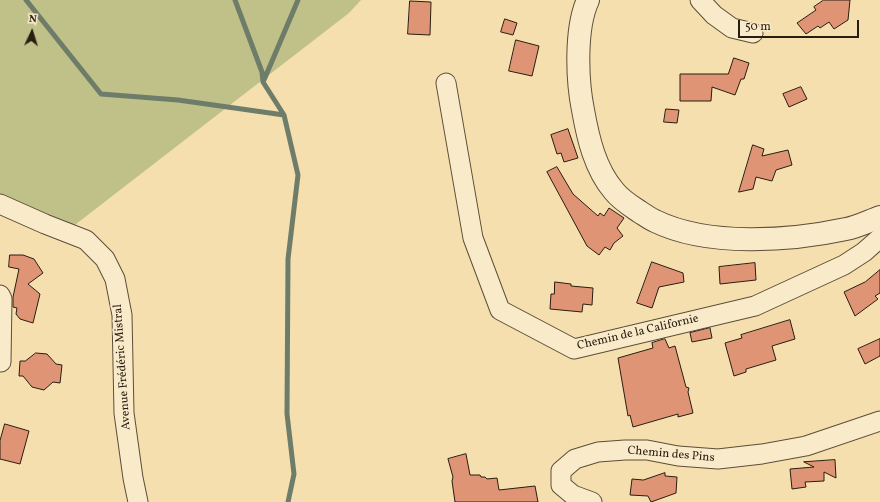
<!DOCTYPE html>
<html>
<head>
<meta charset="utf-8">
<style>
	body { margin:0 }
	#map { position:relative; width:880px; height:502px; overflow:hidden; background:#f6dfae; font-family:Vollkorn,serif }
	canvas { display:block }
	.north { position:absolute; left:12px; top:12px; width:40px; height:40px; -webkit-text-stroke:3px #f9eaca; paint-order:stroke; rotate:4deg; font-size:11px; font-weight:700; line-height:16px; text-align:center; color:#281d11 }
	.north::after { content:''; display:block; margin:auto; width:14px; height:18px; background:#281d11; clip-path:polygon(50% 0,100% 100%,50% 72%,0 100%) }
	.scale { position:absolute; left:738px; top:20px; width:121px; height:18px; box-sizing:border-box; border:2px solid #281d11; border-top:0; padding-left:5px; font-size:12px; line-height:14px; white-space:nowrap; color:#281d11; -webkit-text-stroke:3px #f9eaca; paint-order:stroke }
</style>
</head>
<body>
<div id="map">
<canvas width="880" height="502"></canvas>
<div class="north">N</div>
<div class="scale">50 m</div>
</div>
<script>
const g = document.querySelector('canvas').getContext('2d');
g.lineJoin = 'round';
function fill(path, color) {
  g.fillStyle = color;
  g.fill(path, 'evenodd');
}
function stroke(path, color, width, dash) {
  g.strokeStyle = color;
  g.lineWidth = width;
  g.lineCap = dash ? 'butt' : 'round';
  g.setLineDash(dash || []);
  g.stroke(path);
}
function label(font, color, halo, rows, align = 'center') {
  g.font = font + ' Vollkorn,serif';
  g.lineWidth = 4;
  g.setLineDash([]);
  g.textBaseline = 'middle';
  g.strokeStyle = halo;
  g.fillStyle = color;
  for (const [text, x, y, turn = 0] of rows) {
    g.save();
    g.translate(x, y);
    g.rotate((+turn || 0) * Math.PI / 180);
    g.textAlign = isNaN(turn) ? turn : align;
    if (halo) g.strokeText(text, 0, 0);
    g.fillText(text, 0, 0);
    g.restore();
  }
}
const green = new Path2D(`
	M0,0H361L349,13L58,238L0,208Z`);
const stream = new Path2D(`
	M26,0L101,94L178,100L284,115
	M235,0L262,72L263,82L284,115L298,175L288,259L287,414L294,474L288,502
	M264,80L298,0`);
const building = new Path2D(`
	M824,0H850L848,20L834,29L829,22L820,28L818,26L806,34L797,23L816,10L814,7Z
	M410,1L431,2L430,35L408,34Z
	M505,19L517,23L513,35L501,32Z
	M516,40L539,46L532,76L509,71Z
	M734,58L749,63L744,79H741L735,95L712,87L711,101H680V74H728Z
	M801,87L807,99L789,107L783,94Z
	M666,109L679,110L677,123L664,122Z
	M568,129L578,158L564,162L561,153L557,154L551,135Z
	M753,145L764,149L762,156L788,150L792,165L776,170L772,181L756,177L753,189L739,192Z
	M557,167L573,194L598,216L600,213L604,216L609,208L624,218L617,228L623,236L614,243L610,250L605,247L599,255L587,246L547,172Z
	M10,255H23L34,259L43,273L28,284L40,294L33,323L20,319L16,314L17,308L13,307V297L19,269L9,267Z
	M652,262L683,273L684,282L659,287L652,308L637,303Z
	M755,263L756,280L720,284L719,267Z
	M880,270V293L875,296L878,299L855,316L844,292L865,282Z
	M555,282L571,284V286L593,288L592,305L583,304L582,312L550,309L551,294H554Z
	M790,320L795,339L772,346L776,360L746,369V372L734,376L725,343L742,338L741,335Z
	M710,328L712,338L692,342L690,333Z
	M665,339L669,348L675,346L686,387L689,388L688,392L693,413L678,417V414L633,427L630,415L628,416L618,358L653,348L652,343Z
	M880,339V356L865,364L858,349Z
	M36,353L47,354L56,364L62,365L60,383L53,382L44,390L32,387L23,376H19L20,361H25Z
	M5,424L29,431L20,464L0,459V441Z
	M466,454L470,475H480L481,477H485L487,479L497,478L499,490L535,486L538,502H455L452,481L453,477L448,459Z
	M835,460L836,478L824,472V481L805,482L806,487L792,489L790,469L814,467L804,462Z
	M665,473V476L677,477L676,493L651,502L648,496L630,495L632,479L643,480Z`);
const minor = new Path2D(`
	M700,0L714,15L732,28L753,33
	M446,83L473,238L500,310L574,349L755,306L844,265L864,252L880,238
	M0,204L45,224L86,240L105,259L115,279L122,315L124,413L133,478L138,502
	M0,295L2,299L1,362
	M592,502L573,495L561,485V471L575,459L598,452L625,450H647L678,456L718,459L762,454L806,446L880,421`);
const tertiary = new Path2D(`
	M588,0C575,28 577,80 583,110C588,138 595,169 614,191C621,200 631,206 640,212C645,215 650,219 655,221C708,247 790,241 846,229C857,227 869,221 880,217`);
const streetNames = [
	["Chemin de la Californie",638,333,-13],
	["Avenue Frédéric Mistral",123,367,-94],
	["Chemin des Pins",671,455,5]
];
fill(green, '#c0c188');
stroke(stream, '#6e7d6a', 5);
fill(building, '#df9575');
stroke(building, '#281d11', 1);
stroke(minor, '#5c4e38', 21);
stroke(tertiary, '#5c4e38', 24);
stroke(minor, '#f9eaca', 19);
stroke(tertiary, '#f9eaca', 22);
label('12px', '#281d11', '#f9eaca', streetNames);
</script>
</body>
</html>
